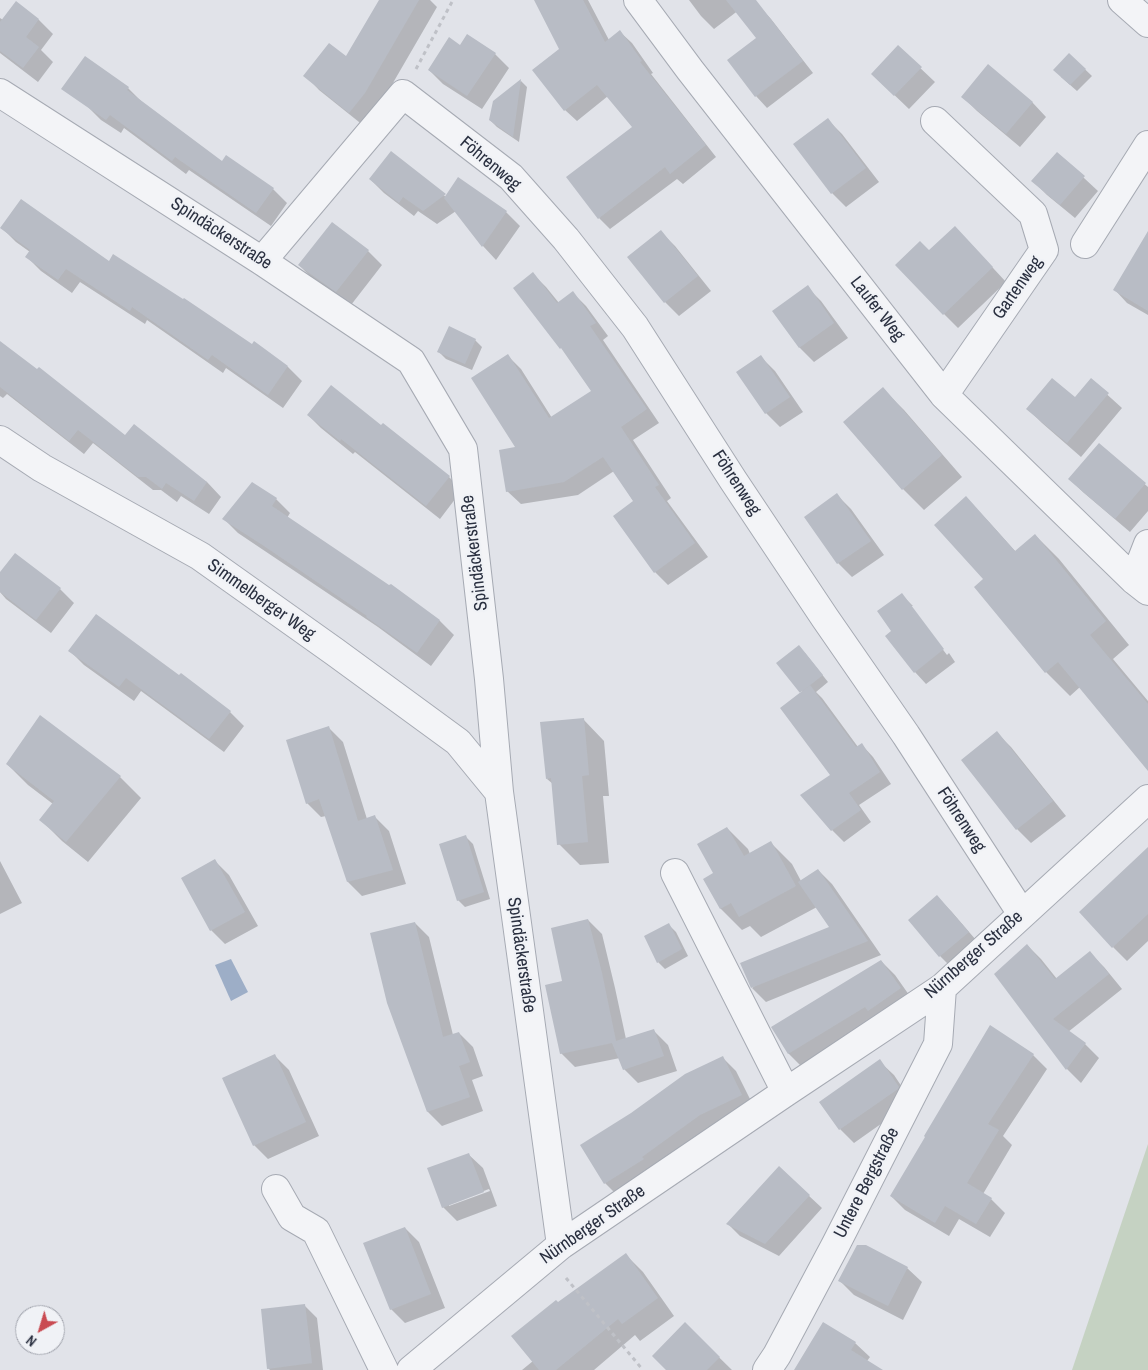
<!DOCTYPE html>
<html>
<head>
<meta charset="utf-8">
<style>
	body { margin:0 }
	#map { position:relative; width:1148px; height:1370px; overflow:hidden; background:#e1e3e9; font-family:"Archivo Narrow",sans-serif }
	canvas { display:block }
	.north { position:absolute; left:15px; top:1305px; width:50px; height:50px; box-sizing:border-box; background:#f0f2f6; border:1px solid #a1a4ad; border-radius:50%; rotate:219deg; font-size:14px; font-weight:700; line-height:20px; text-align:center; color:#2a3040 }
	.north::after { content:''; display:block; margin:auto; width:18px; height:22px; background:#c94b52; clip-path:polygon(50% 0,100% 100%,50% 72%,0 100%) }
</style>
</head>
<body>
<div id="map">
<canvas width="1148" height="1370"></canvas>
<div class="north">N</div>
</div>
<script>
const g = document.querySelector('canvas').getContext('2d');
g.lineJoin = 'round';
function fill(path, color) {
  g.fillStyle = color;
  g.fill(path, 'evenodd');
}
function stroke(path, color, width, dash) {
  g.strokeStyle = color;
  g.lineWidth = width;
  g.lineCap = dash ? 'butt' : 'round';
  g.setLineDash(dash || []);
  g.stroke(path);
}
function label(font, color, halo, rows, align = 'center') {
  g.font = font + ' "Archivo Narrow",sans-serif';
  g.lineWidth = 4.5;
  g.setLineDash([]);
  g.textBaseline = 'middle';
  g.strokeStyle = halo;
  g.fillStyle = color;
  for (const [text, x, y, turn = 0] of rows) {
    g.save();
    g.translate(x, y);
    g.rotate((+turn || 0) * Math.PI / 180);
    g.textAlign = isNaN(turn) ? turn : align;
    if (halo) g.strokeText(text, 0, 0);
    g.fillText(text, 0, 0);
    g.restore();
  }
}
const green = new Path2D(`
	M1148,1144V1370H1072Z`);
const water = new Path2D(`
	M231,959L248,992L231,1001L215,965Z`);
const shadow = new Path2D(`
	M381,0H430L437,7L379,107L364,126L319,90L305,75L347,58Z
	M536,0H588L609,40L620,32L632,43L653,73L651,74L716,157L683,184L677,179L610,229L599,218L634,127L608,96L577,121L565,110L560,49Z
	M689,0H752L714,29L701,16Z
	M16,2L39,20L53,34L41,50L53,62L38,82L0,53V18L3,20Z
	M760,7L771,19L813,73L767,108L756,96Z
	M460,47L495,54L509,68L482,109L443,84L429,70Z
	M898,47L935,82L909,109L887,88Z
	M1069,54L1092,76L1077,91L1061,77Z
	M109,74L128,88L142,102L222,163L273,189L287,203L271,226L189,170L186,174L124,128L121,133L101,120L87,106Z
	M521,81L527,87L519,142L497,127L490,120L494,102Z
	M963,97L1032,102L1046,117L1020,147L977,111Z
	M828,120L842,134L879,182L846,207L832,193Z
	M391,153L446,197L506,212L520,226L496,260L483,246L456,211L437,224L418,211L414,216L384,193L370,179Z
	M1057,153L1098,191L1075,218L1047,195L1033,181Z
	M2,228L109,262L288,367L302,381L283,408L226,368L223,373L147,320L145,324L80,282L72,293L41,271L27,257L30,252L16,242Z
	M661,232L675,246L711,291L679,316L665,302Z
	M1148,234V315L1127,303L1115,290Z
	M969,242L1006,282L958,328L944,314L929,252Z
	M368,251L382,265L351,305L313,279L299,265Z
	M533,274L546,287L559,303L573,293L586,306L608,336L603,340L659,423L633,440L671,498L667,501L708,557L668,585L655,572L634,502L614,471L578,495L521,504L507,491L517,448L508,356L521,369L552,418L592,392Z
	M807,287L821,301L848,338L814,362L800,348L774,311Z
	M475,340L482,347L472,370L446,359L439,352Z
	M0,343L126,437L207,482L221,497L209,514L181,496L177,502L161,490H153L93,443L84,454L7,394L3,398L0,396Z
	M761,357L775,371L803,412L780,427L766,413Z
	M1091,380L1122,408L1081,457L1042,423L1028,409L1075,398Z
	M883,389L904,410L962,477L924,510L903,489Z
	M308,415L381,427L449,477L462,490L440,519L355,452L353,454L321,428Z
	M1099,444L1148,487V511L1130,532L1084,493L1069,479Z
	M837,495L851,509L884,555L852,577L838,563L805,517Z
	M966,498L989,522L1016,552L1035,535L1059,559L1129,645L1113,659L1148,701V768L1080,687L1070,696L1046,672L985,579Z
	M276,499L290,513L287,518L390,587L391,585L440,621L454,635L431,666L378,627L238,533L224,519Z
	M0,574L60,589L74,603L51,633L6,599L0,592Z
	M901,594L913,606H910L947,655L949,653L955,662L926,684L915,672L893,631Z
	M70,651L230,712L244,726L224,752L141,691L134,701L84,665Z
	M805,653L828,682L816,692L822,698L858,747L862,745L873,757L891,784L859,805L871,822L844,842L832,830V775L802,693Z
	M583,719L604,741L609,796H603L609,863L580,865L559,844L553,784L547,779Z
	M329,728L343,742L367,819L375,817L389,831L406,884L362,896L348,882L326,816L321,817L307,803Z
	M997,733L1011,747L1066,816L1031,843L1017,829L963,760Z
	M7,764L120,777L141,798L88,862L62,841L41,820L53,804L28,785Z
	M727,828L748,849L750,854L771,843L792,864L801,881L818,870L832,884L881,955L766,1002L752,988L831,927L817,907L761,937L750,926L742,930L721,909L705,880L715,874Z
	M466,837L473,844L490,899L465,907L458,900Z
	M1148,849V941L1127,961L1113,947Z
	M0,861L22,903L0,914Z
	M215,861L229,875L258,926L225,944L211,930Z
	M937,897L951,911L982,947L954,970L940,956L909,920Z
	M588,920L602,934L615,988L626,1039L654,1031L668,1045L677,1071L638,1083L624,1069L620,1058L575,1067L561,1053L563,982Z
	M415,923L429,937L453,1035L459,1033L473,1047L483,1076L472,1080L483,1111L442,1126L428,1112Z
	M669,925L676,932L688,956L665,969L658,962Z
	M1027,945L1041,959L1057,979L1090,953L1104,967L1122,989L1068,1032L1085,1044L1099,1058L1081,1083L1067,1069L996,974Z
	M881,961L895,975L914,1002L803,1068L789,1054L773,1027Z
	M1033,1055L1047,1069L1003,1136L1012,1145L983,1194L991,1199L1005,1213L990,1237L959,1219L949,1236L905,1210L891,1196Z
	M275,1056L289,1070L319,1136L268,1159L254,1145Z
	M722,1057L736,1071L755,1109L619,1197L605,1183Z
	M879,1061L894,1075L912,1102L854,1143L840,1129Z
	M468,1154L483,1168L497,1206L457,1221L443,1207ZM489,1189L490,1191L449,1206V1204Z
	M779,1168L822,1208L779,1256L740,1236L728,1224Z
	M405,1228L419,1242L445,1308L405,1323L391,1309Z
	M866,1247L907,1268L922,1282L903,1320L854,1295L840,1281Z
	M626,1255L643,1272L674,1316L640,1341L635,1335L594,1370H522L533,1361L558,1304Z
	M304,1305L317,1318L323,1370H270L268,1368Z
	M823,1323L855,1343L870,1357L867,1361L880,1370H803Z
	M685,1324L732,1370H668Z`);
const building = new Path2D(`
	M379,0H419L365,93L349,113L303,76L329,43L346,56Z
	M534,0H583L605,42L620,30L642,61L640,62L706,145L670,174L665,167L598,219L566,177L632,127L597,85L564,111L532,70L559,49Z
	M726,0H756L803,61L755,97L727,60L756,38Z
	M16,1L39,19L26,37L39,47L23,68L0,51V22Z
	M467,34L496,53L467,96L428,70L449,37L460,45Z
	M898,45L922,67L894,96L871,74Z
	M1069,53L1086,69L1070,85L1053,70Z
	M85,56L129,87L127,90L222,161L226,155L274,188L256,213L175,157L172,161L110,115L106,120L61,89Z
	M988,64L1033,102L1006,134L961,97Z
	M521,79L513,137L489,120L493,101Z
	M828,118L866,168L831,194L793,144Z
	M391,151L446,194L423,211L403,197L399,203L369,179Z
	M1057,152L1085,176L1060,205L1031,181Z
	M458,177L507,211L482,247L444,198Z
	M21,199L109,261L113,254L183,299L184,298L252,344L254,341L288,366L268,395L212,355L208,360L132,307L130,311L66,269L58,280L25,257L30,250L0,228Z
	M332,222L369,250L336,292L298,265Z
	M955,226L993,267L943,315L895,265L920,241L929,250Z
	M661,230L698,276L664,303L627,257Z
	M1148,231V311L1113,290Z
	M533,272L557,303L573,291L596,323L590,326L647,409L621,427L659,485L655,487L695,543L654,573L613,516L633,501L603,457L564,482L506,492L499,450L515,447L471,378L508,354L549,418L591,391L561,348L560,349L513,288Z
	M808,285L834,323L799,348L772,311Z
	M449,326L476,339L465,364L437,352Z
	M0,341L37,369L39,367L125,435L134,424L207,482L194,501L166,483L162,489L146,477H138L78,430L69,441L0,387Z
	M761,355L790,397L765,414L736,372Z
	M1052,378L1075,397L1091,378L1109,393L1067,443L1026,409Z
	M331,385L381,425L383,423L450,476L426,506L341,439L340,441L307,415Z
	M883,387L942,455L902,490L843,422Z
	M1099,443L1146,483L1115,519L1068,479Z
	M252,482L277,498L272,506L389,585L391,584L440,620L417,653L366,617L367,616L264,546L222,519Z
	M837,493L871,541L837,564L804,517Z
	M966,496L1015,551L1035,534L1106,621L1090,635L1148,704V771L1058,662L1045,673L974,587L983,579L934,525Z
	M15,553L61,588L36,620L0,592V572Z
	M902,593L944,649L914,673L885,636L891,631L877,611Z
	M96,614L179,675L181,673L231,711L209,739L126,678L119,687L68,651Z
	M799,645L823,675L800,693L776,663Z
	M810,685L856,747L862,743L880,772L849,793L861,810L831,831L800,795L830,775L780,708Z
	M40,715L121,776L66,842L39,820L54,801L6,764Z
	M584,718L589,775L582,776L588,842L557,845L551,778L546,779L540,722Z
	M329,726L358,821L375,815L393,870L347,882L319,799L306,804L286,740Z
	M997,731L1053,801L1016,830L961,760Z
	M727,827L744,856L771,841L796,886L739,917L731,903L720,909L703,879L713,873L697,844Z
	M466,835L484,892L457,901L439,844Z
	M1148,847V914L1112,948L1079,912Z
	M215,859L245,912L210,931L181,878Z
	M818,869L868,941L751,988L740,963L829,927L798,882Z
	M937,895L969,932L939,957L908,920Z
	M588,919L602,973L616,1041L654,1029L664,1056L623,1070L612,1043L560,1054L545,985L562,981L551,928Z
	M415,922L443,1037L459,1032L470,1062L459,1066L470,1097L427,1112L387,1003L370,933Z
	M669,923L682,949L657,963L644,936Z
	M1027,944L1055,979L1090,951L1109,974L1053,1019L1086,1043L1066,1070L994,974Z
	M881,960L901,988L868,1011L865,1007L788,1054L771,1027Z
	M990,1025L1034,1054L988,1124L999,1130L967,1183L992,1198L976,1224L945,1206L935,1223L890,1196L925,1137L924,1136Z
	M275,1054L306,1122L253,1146L222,1078Z
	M723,1056L742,1095L700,1115L642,1157L644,1159L604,1184L580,1145L631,1113L685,1074Z
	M880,1059L899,1087L898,1089L839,1130L819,1102Z
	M469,1153L484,1192L442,1208L427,1168Z
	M779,1166L810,1195L765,1244L726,1224Z
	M405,1227L431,1294L390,1310L363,1243Z
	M857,1245H866L908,1267L888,1306L838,1281Z
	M626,1253L658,1298L622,1324L618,1319L556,1370H539L511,1336L556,1300L558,1302Z
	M305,1304L312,1363L267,1369L261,1309Z
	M685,1322L720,1357L707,1370H666L652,1356Z
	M823,1322L856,1342L851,1350L883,1370H794Z`);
const path = new Path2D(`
	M416,69L453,0
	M566,1278L643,1370`);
const minor = new Path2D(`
	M638,0L690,70L944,395L1134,580L1148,591
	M1122,0L1148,23
	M0,93L262,261L411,361L463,449L489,679L499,792L561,1245
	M935,121L1033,214L1044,250L944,395
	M1085,244L1148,145
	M262,261L403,94L511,177L566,239L635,327L733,480L825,618L906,735L1022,914
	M0,440L42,468L200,556L335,652L458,742L499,792
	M1134,580L1148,544
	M675,873L786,1092
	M276,1189L292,1217L316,1231L384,1370
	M411,1370L561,1245L786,1092L942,988L1148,799
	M767,1370L777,1355L836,1244L938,1044L942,988`);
const streetNames = [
	["Föhrenweg",490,164,40],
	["Spindäckerstraße",221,234,33],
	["Gartenweg",1018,288,-55],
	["Laufer Weg",877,309,52],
	["Föhrenweg",736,483,57],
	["Spindäckerstraße",475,553,-97],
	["Simmelberger Weg",261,600,35],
	["Föhrenweg",961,820,57],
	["Spindäckerstraße",521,955,82],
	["Nürnberger Straße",974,955,-41],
	["Untere Bergstraße",867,1183,-63],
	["Nürnberger Straße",593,1225,-35]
];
fill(green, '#c5d2c2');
fill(water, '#9daec7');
fill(shadow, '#0003');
fill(building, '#b8bcc5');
stroke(minor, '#a6aab3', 30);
stroke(path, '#bfc1c7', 3, [4, 4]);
stroke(minor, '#f3f4f7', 28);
label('18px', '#2a3040', '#f0f2f6', streetNames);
</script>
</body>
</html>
